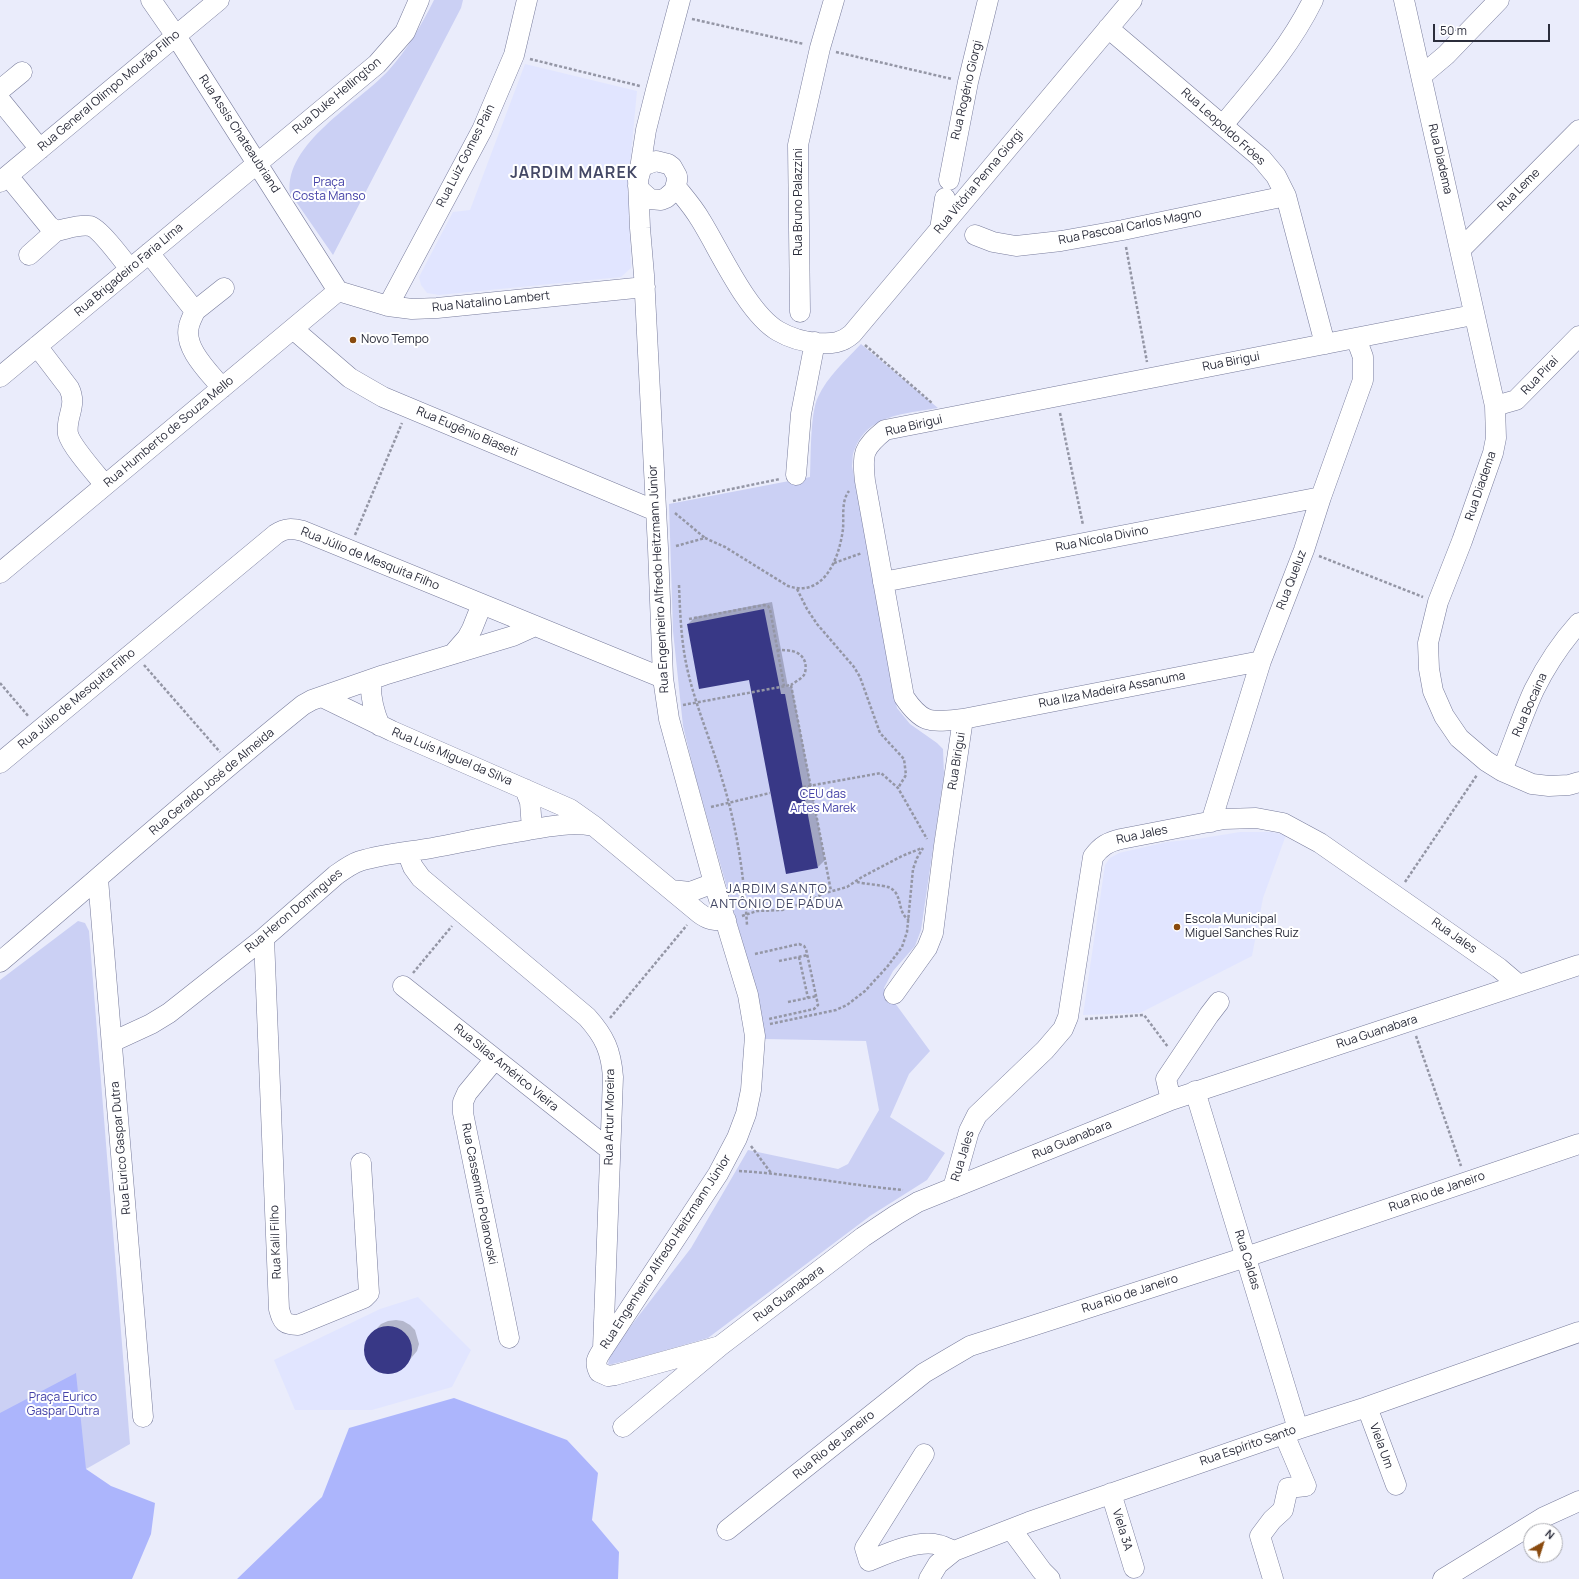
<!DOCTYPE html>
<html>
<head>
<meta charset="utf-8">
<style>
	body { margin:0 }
	#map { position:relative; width:1579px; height:1579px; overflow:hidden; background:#eaecfb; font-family:Manrope,sans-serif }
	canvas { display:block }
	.north { position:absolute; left:1523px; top:1523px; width:40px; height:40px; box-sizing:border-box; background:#fff; border:1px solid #aaabb1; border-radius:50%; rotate:39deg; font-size:11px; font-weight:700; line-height:16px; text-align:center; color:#2b2d3b }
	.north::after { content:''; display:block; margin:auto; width:14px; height:18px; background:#894a0e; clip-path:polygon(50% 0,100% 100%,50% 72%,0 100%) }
	.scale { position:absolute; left:1433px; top:24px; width:117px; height:18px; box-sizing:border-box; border:2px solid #2b2d3b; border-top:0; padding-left:5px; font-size:12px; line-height:14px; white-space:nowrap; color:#2b2d3b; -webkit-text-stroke:3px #fff; paint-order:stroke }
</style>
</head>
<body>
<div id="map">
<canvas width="1579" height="1579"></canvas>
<div class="north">N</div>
<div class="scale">50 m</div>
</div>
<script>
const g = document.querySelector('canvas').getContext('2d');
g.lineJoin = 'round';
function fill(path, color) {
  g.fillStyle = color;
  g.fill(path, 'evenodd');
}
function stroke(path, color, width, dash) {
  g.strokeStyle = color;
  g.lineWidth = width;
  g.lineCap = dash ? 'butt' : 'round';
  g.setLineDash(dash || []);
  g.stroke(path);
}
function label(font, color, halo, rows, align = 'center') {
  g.font = font + ' Manrope,sans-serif';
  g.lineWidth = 4;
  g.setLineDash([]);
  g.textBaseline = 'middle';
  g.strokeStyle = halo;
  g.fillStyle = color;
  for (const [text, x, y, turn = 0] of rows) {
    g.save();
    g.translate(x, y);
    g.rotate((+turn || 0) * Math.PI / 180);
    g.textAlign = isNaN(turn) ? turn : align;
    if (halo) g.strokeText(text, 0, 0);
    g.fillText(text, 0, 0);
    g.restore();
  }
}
const built = new Path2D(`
	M525,64L637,91L628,185L631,268L621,277L439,295L427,293L421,285L419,277L453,212L470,210Z
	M1240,832H1271L1286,835L1263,898L1252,956L1140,1013L1083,1015L1105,865L1110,858L1119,853L1167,842L1197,839Z
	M418,1297L471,1350L452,1387L372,1410H295L274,1360L380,1309Z`);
const green = new Path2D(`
	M434,0H463L461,8L333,255L290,193C284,144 358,103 388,71C407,50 421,26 434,0Z
	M861,344L938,408C905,414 867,414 854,451C852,455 853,461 852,466L897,708L910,724L937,743L943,749L944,774L921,930L915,946L893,971L884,988L930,1051L909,1074L890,1117L945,1153L927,1180L870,1216L708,1338L638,1358L608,1365L610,1353L691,1248L748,1150L838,1169L848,1164L879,1110L866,1041L764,1039L754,983L695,775L683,726L673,631L669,504L810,477C811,458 810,413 818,397C827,377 846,360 861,344Z
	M78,921L85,923L89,931L130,1444L0,1518V980Z`);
const forest = new Path2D(`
	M76,1373L86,1469L111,1486L155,1503L151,1534L132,1579H0V1413Z
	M454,1398L567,1440L598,1473L592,1520L619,1552L618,1579H237L322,1497L349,1428Z`);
const shadow = new Path2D(`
	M772,602L788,687H792L825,860L818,867L750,679L688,624L695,617Z
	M396,1320L403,1321L410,1325L415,1330L419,1344L417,1351L402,1369L396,1372L389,1374L375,1370L370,1365L366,1358V1344L369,1337L381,1324L388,1321Z`);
const building = new Path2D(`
	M764,609L781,694H785L818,868L786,874L749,680L699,689L687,624Z
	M364 1350a24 24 0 1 1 48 0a24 24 0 1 1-48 0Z`);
const path = new Path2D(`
	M692,19L804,44
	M836,52L952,79
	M530,59L640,86
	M1126,247L1147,362
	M865,345L932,403
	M1060,413L1083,525
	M673,501L780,479
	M675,513L705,538
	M355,535L402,423
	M676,546L705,538L725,547L788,586C824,598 839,559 843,529C844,517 841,501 849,491
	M1319,556L1423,597
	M834,563L862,553
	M679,585C680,611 681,638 686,663C694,703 711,740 722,779C737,827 744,876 747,925
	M797,589L807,609L817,624L854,667L860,677L880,733L904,759L906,775L898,788
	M689,619L764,605L768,606L770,609L784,686
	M777,650C788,650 801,650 805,662C806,666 806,671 804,675C801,679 795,682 791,685
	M144,665L220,752
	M0,683L29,717
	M683,705L791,685L831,891
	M803,787L881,773L898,788L927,839
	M711,807L770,793
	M857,882C865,884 881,885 888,887C904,893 896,912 909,920
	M1405,882L1477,775
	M742,916L757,911L782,910L810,901L822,894L847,887L862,877L902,856L922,848
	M755,954L799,944L804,946L806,949L818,1005L814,1009L769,1019
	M799,957L808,998
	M779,961L808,955
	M413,973L452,926
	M788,1002L817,996
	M610,1018L687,925
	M1085,1019L1144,1015L1168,1047
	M770,1024L836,1010L847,1005L865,991L887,967L902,947L907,932L913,869L917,858L923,848
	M1416,1036L1461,1166
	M751,1146L771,1173
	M739,1171C794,1174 848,1185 903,1190`);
const minor = new Path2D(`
	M151,0L176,36L338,291
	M1404,0L1495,406L1496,438L1493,453L1462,541L1438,602L1428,643L1429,669L1433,691L1444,716L1459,738L1486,761L1502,771L1532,784L1549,786L1569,785L1579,782
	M1108,28L1261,158L1276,176L1286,196L1325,344
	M1421,76L1446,55L1499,0
	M0,90L22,72
	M0,100L40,149
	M1223,125C1256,85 1290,47 1313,0
	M639,175L646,130L656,90L680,0
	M8,176L49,226L56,231C67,229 79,224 90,226C99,228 123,260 130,269
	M949,180L968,82L988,0
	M0,182L219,0
	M638,186L641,191L650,199L661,200L666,198L674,191L677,181V176L672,167L668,164L656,161L645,165L641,169L638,180L640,228L644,275L658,548L663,678L669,719L714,883L748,995L755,1036L751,1090L746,1114L737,1138L718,1174L603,1349C597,1358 594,1362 599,1372L608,1376L615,1375L720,1346
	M676,187C684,197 693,207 700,219C719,249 747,313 778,331C790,338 804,342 818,343C832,344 842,343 852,334L1132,0
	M940,229L945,198
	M975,235L993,242L1016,246L1061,241L1123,230L1286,196
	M1460,250L1579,130
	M149,253L195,311C193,316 190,321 189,326C183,348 209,372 222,388
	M29,255L56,231
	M338,291L388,306L412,309L437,308L645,287
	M388,306L482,130L514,55L527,0
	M195,311L224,288
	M800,312L798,145L820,48L834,0
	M293,329L350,378L383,397L656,511
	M37,346L69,388C78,406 65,417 68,434C71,446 96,474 105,485
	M0,377L377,64L405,32L419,0
	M1495,406L1516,400L1579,336
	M796,475L801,414L815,342
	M0,573L338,291
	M883,582L1321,497
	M453,654L467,638L472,629L482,604
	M371,680C370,697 373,710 380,726
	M322,697L392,731L570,809L594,826L699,913C708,920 715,921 726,920
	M963,719L1261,661
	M0,763L276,534C285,528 292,528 303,531L663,678
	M1502,771C1513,744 1522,716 1534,690C1546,666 1561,643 1579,623
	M525,789L530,802L532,829
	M1211,822L1261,661L1304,550L1321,497L1363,380V357L1356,338
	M407,852L413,867L421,878L587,1017C605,1037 611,1051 613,1077L603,1349
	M98,879L143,1417
	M671,890L690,892L714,883
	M264,938L279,1309C283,1323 284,1324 298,1325L364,1298L369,1293L361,1163
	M0,962C101,876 200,788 303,705L312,700L384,675L513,636L535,626
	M403,986L610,1150
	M894,994L927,948L933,933L944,846L963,719C931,722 923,725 904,697L865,481C862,453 863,448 885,430L1473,315
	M112,1042L151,1024L169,1013L264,938L336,875C343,870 351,864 360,861C383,854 408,852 432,848C464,842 495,835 528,830C550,826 571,822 594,826
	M495,1059L467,1093L463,1102V1113L509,1338
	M1195,1091L1298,1429
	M1171,1100L1166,1079L1209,1015L1219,1002
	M953,1188L969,1131L977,1115L1045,1050L1063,1029L1068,1017L1093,857C1101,846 1108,842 1121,839L1224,819L1256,818L1283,823L1320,843L1499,968L1519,985
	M1367,1407L1396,1485
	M623,1427L720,1346L863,1237L896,1215L918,1202L1171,1100L1579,965
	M924,1454L865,1548L869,1561C888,1553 919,1539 939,1545C944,1546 949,1549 954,1551
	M1111,1493L1134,1568
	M1011,1529L1042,1571L1050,1579
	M727,1530L924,1373L970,1346L1246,1257L1579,1144
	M929,1579L938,1564L954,1551L1029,1522L1298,1429L1367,1407L1579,1332
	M1273,1579L1260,1536L1272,1520L1283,1510L1288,1488L1306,1486L1284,1434
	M1443,1579L1544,1517L1579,1501`);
const markers = [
	[353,340,4,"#894a0e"],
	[1177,927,4,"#894a0e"]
];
const streetNames = [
	["Rua Rogério Giorgi",967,90,-77],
	["Rua General Olimpo Mourão Filho",109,91,-40],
	["Rua Duke Hellington",337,96,-40],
	["Rua Leopoldo Fróes",1223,127,42],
	["Rua Assis Chateaubriand",239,134,57],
	["Rua Luiz Gomes Pain",466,156,-63],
	["Rua Diadema",1440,159,77],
	["Rua Vitória Penna Giorgi",979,182,-50],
	["Rua Leme",1519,190,-45],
	["Rua Bruno Palazzini",799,202,-90],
	["Rua Pascoal Carlos Magno",1130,227,-11],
	["Rua Brigadeiro Faria Lima",129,270,-40],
	["Rua Natalino Lambert",491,302,-6],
	["Rua Birigui",1231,362,-11],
	["Rua Piraí",1540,376,-46],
	["Rua Birigui",914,426,-13],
	["Rua Humberto de Souza Mello",169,432,-40],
	["Rua Eugênio Biaseti",467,432,23],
	["Rua Diadema",1481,486,-71],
	["Rua Nícola Divino",1102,539,-11],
	["Rua Júlio de Mesquita Filho",370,559,22],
	["Rua Engenheiro Alfredo Heitzmann Júnior",659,579,-93],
	["Rua Queluz",1292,580,-69],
	["Rua Ilza Madeira Assanuma",1112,690,-11],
	["Rua Júlio de Mesquita Filho",77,699,-40],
	["Rua Bocaina",1530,705,-66],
	["Rua Luís Miguel da Silva",452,757,23],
	["Rua Birigui",957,761,-81],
	["Rua Geraldo José de Almeida",212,782,-40],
	["Rua Jales",1142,835,-12],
	["Rua Heron Domingues",294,911,-40],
	["Rua Jales",1454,936,35],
	["Rua Guanabara",1377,1032,-18],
	["Rua Silas Américo Vieira",506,1068,39],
	["Rua Artur Moreira",610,1117,-89],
	["Rua Guanabara",1072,1140,-22],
	["Rua Eurico Gaspar Dutra",121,1148,-95],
	["Rua Jales",963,1156,-73],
	["Rua Rio de Janeiro",1437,1192,-19],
	["Rua Cassemiro Polanovski",479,1194,79],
	["Rua Kalil Filho",276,1242,-92],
	["Rua Engenheiro Alfredo Heitzmann Júnior",666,1252,-57],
	["Rua Caldas",1247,1260,73],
	["Rua Guanabara",789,1294,-37],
	["Rua Rio de Janeiro",1130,1294,-18],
	["Rua Rio de Janeiro",834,1445,-39],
	["Rua Espírito Santo",1248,1446,-19],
	["Viela Um",1381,1446,70],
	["Viela 3A",1122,1530,73]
];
const parkNames = [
	["Praça",329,183],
	["Costa Manso",329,197],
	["CEU das",823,795],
	["Artes Marek",823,809],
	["Praça Eurico",63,1398],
	["Gaspar Dutra",63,1412]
];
const poiNames = [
	["Novo Tempo",361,340],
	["Escola Municipal",1185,920],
	["Miguel Sanches Ruiz",1185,934]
];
const neighbourhoodNames = [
	["JARDIM SANTO",777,889],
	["ANTÔNIO DE PÁDUA",777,904]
];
const districtNames = [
	["JARDIM MAREK",574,174]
];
fill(built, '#e1e5ff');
fill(green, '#cbd0f4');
fill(forest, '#acb5fc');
fill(shadow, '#0003');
fill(building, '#383886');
stroke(minor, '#787c9c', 21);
stroke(path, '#9496a5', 2.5, [3, 2]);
stroke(minor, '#fff', 20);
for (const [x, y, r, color] of markers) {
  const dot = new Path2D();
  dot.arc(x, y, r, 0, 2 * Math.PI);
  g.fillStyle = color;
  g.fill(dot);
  stroke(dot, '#fff', 1.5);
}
label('12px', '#2b2d3b', '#fff', streetNames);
label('12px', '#4442a7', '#fff', parkNames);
label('12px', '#2b2d3b', '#fff', poiNames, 'left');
g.letterSpacing = '1px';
label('13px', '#444865', '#fff', neighbourhoodNames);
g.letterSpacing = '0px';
g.letterSpacing = '1px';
label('bold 16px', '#444865', '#fff', districtNames);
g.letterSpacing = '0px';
</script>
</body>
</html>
